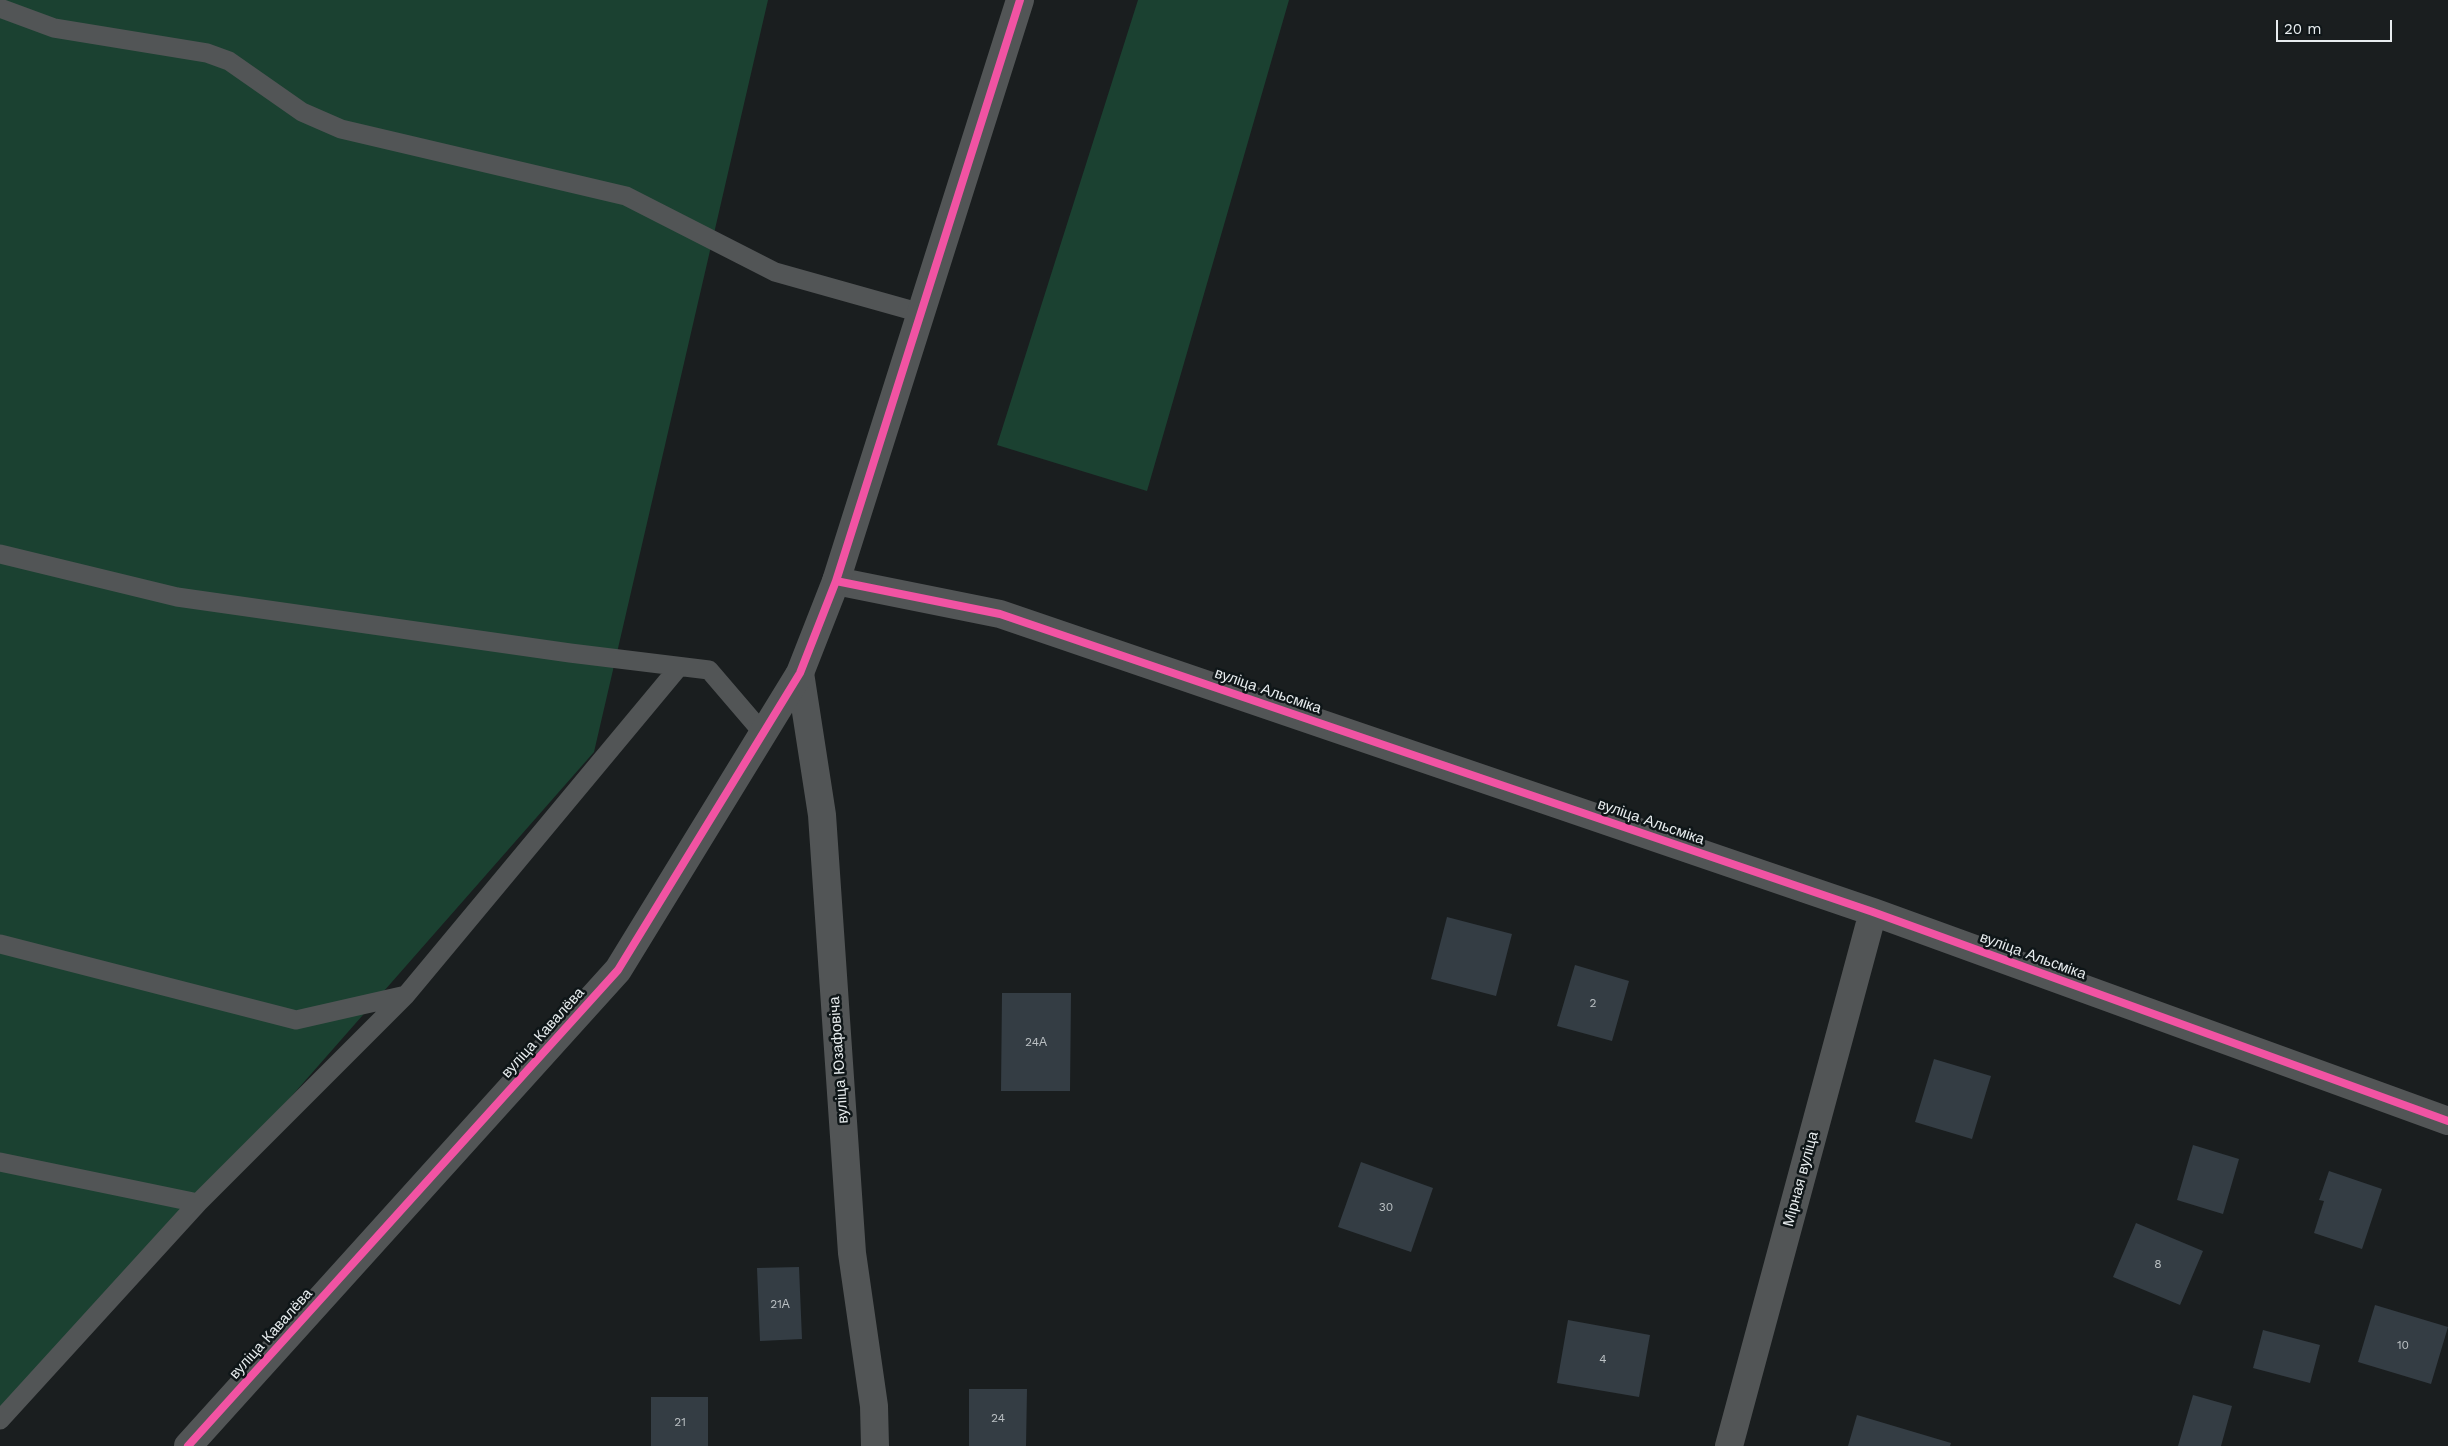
<!DOCTYPE html>
<html>
<head>
<meta charset="utf-8">
<style>
	body { margin:0 }
	#map { position:relative; width:2448px; height:1446px; overflow:hidden; background:#1a1e1f; font-family:"Work Sans",sans-serif }
	canvas { display:block }
	.scale { position:absolute; left:2276px; top:20px; width:116px; height:22px; box-sizing:border-box; border:2px solid #e8edef; border-top:0; padding-left:6px; font-size:15px; line-height:18px; white-space:nowrap; color:#e8edef; -webkit-text-stroke:4px #0f1618; paint-order:stroke }
</style>
</head>
<body>
<div id="map">
<canvas width="2448" height="1446"></canvas>
<div class="scale">20 m</div>
</div>
<script>
const g = document.querySelector('canvas').getContext('2d');
g.lineJoin = 'round';
function fill(path, color) {
  g.fillStyle = color;
  g.fill(path, 'evenodd');
}
function stroke(path, color, width, dash) {
  g.strokeStyle = color;
  g.lineWidth = width;
  g.lineCap = dash ? 'butt' : 'round';
  g.setLineDash(dash || []);
  g.stroke(path);
}
function label(font, color, halo, rows, align = 'center') {
  g.font = font + ' "Work Sans",sans-serif';
  g.lineWidth = 5;
  g.setLineDash([]);
  g.textBaseline = 'middle';
  g.strokeStyle = halo;
  g.fillStyle = color;
  for (const [text, x, y, turn = 0] of rows) {
    g.save();
    g.translate(x, y);
    g.rotate((+turn || 0) * Math.PI / 180);
    g.textAlign = isNaN(turn) ? turn : align;
    if (halo) g.strokeText(text, 0, 0);
    g.fillText(text, 0, 0);
    g.restore();
  }
}
const green = new Path2D(`
	M0,0H768L594,752L0,1428Z
	M1138,0H1289L1147,491L997,445Z`);
const building = new Path2D(`
	M1447,917L1512,934L1496,996L1431,979Z
	M1575,965L1629,981L1612,1041L1557,1026Z
	M1002,993H1071L1070,1091H1001Z
	M1934,1059L1991,1076L1972,1139L1915,1122Z
	M2193,1145L2239,1159L2223,1214L2177,1200Z
	M1361,1162L1433,1188L1411,1252L1338,1227Z
	M2329,1171L2382,1189L2362,1249L2314,1233L2324,1201L2319,1200Z
	M2136,1223L2203,1251L2180,1305L2113,1277Z
	M799,1267L802,1339L760,1341L757,1268Z
	M2375,1305L2448,1327L2431,1384L2358,1362Z
	M1568,1320L1650,1335L1639,1397L1557,1383Z
	M2263,1330L2320,1345L2310,1383L2253,1368Z
	M969,1389H1027L1026,1446H969Z
	M2193,1395L2232,1406L2221,1446H2178Z
	M651,1397H708V1446H651Z
	M1857,1415L1951,1443L1950,1446H1848Z`);
const service = new Path2D(`
	M0,8L54,28L207,53L229,61L302,112L341,129L626,196L775,272L921,313
	M0,554L177,597L570,653L709,670L763,733
	M0,944L296,1020L406,995L679,667
	M0,1162L198,1203L406,995
	M0,1420L198,1203`);
const minor = new Path2D(`
	M836,581L1000,614L1873,912L2448,1121
	M800,673L822,815L852,1253L874,1406L875,1446
	M1729,1446L1873,912`);
const tertiary = new Path2D(`
	M188,1446L618,970L800,673L836,581L1020,0`);
const cycleway = new Path2D(`
	M836,581L1000,614L1873,912L2448,1121
	M188,1446L618,970L800,673L836,581L1020,0`);
const numberNames = [
	["2",1593,1003],
	["24А",1036,1042],
	["30",1386,1207],
	["8",2158,1264],
	["21А",780,1304],
	["10",2403,1345],
	["4",1603,1359],
	["24",998,1418],
	["21",680,1422]
];
const streetNames = [
	["вуліца Альсміка",1268,691,19],
	["вуліца Альсміка",1651,822,19],
	["вуліца Альсміка",2033,956,20],
	["вуліца Кавалёва",543,1033,-48],
	["вуліца Юзафовіча",839,1060,-94],
	["Мірная вуліца",1801,1179,-75],
	["вуліца Кавалёва",271,1334,-48]
];
fill(green, '#1b4131');
fill(building, '#343d44');
stroke(service, '#525556', 19);
stroke(minor, '#525556', 28);
stroke(tertiary, '#525556', 28);
stroke(cycleway, '#f153a3', 8);
label('12px', '#bbc1c4', null, numberNames);
label('15px', '#e8edef', '#0f1618', streetNames);
</script>
</body>
</html>
